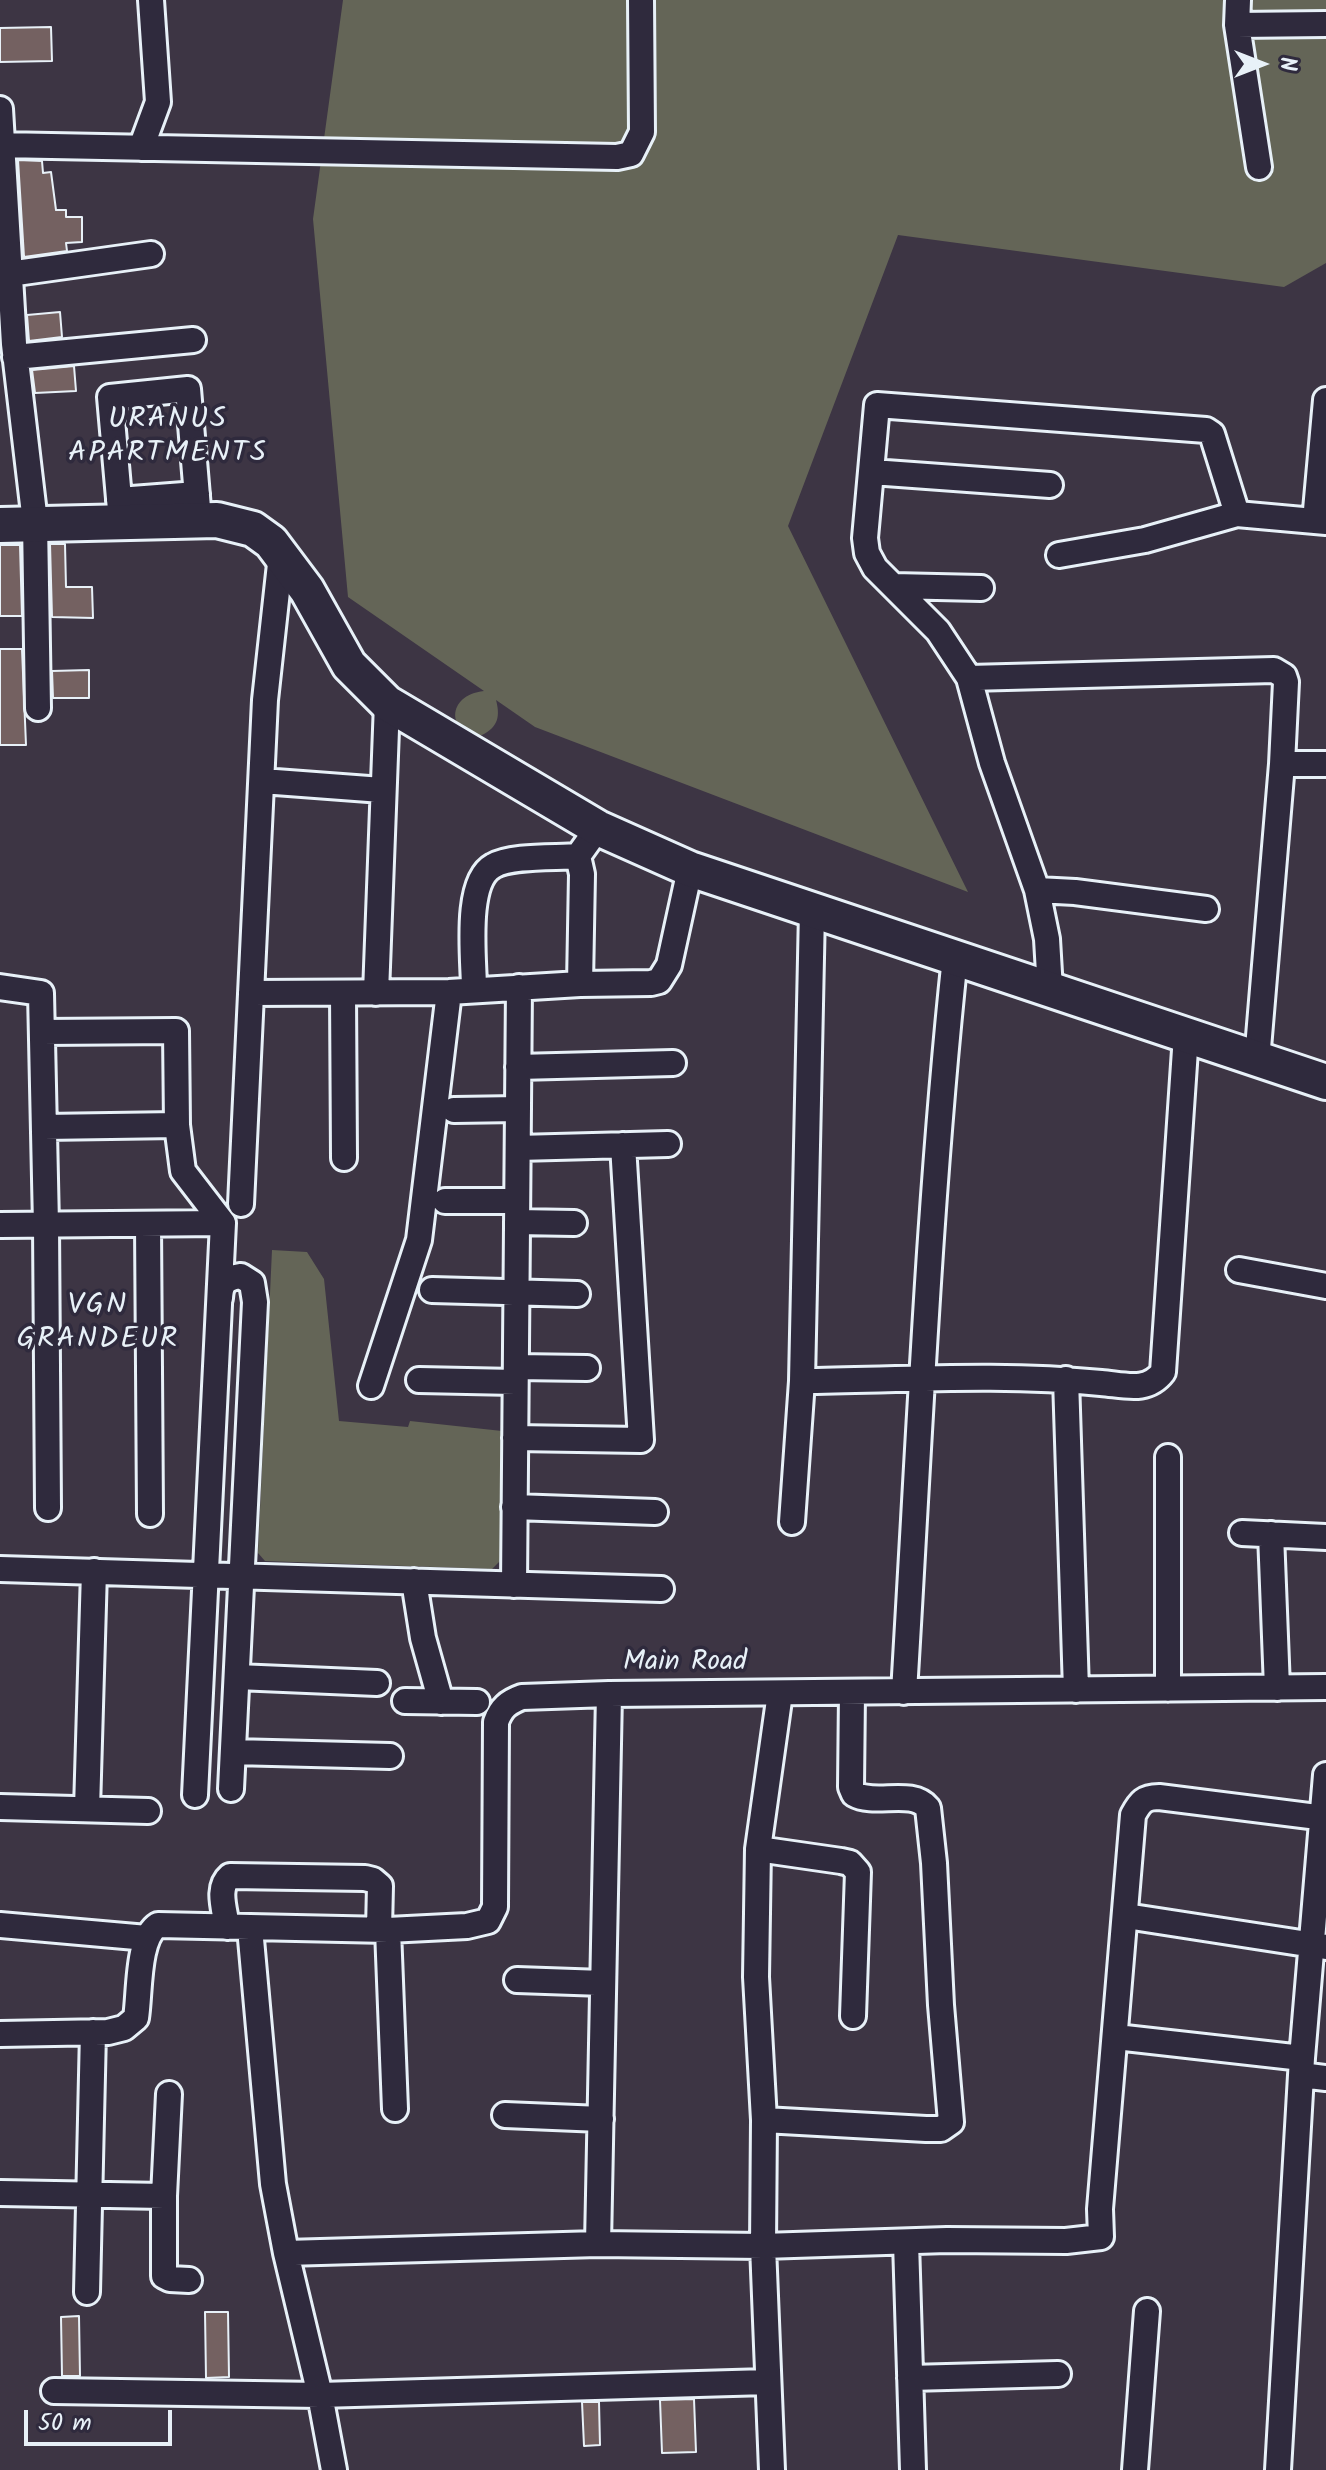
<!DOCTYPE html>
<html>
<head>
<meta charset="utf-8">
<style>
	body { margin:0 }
	#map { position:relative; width:1326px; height:2470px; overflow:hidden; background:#3d3544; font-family:Kalam,sans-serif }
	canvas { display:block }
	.north { position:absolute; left:1222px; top:24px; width:80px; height:80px; -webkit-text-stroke:6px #2f2a3d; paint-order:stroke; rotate:90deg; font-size:22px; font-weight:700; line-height:32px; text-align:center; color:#e8f1f8 }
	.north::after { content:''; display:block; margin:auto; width:28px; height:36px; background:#e8f1f8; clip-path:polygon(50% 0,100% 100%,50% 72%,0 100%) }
	.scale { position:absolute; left:24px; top:2410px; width:148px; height:36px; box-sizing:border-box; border:4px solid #e8f1f8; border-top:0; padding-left:10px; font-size:24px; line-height:28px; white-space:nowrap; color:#e8f1f8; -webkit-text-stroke:6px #2f2a3d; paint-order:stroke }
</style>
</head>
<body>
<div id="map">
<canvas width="1326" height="2470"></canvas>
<div class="north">N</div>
<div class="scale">50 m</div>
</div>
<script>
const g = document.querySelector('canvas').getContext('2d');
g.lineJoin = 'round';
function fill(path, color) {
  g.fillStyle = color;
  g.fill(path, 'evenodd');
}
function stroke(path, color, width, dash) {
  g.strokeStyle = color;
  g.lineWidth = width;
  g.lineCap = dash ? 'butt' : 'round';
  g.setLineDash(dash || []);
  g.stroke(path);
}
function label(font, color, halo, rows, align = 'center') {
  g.font = font + ' Kalam,sans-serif';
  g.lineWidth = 7;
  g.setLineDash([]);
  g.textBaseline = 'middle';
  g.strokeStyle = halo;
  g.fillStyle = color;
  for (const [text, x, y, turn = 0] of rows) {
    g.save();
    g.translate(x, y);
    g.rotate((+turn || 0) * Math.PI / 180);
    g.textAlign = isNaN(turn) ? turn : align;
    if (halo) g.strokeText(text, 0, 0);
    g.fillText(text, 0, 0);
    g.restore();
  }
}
const green = new Path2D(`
	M343,0H1326V263L1284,287L898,235L788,526L968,892L535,727L496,700C500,715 499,727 482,735C447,736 445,695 484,691L348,597L313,219Z
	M272,1250L307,1252L324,1279L339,1421L408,1427L410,1421L502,1431L501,1560L492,1569L265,1561L258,1553Z`);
const building = new Path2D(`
	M51,27L52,61L0,62V28Z
	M18,160L42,161L43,173L51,172L56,210H66V217H82V242L66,243L67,251L24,257Z
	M60,312L62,337L29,341L27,315Z
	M74,366L76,391L35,393L32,370Z
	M50,544H65L66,587H92L93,618L52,617Z
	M0,545H20L22,616H0Z
	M0,649H22L26,745H0Z
	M89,670V698H53L52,671Z
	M205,2312H228L229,2377L206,2378Z
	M79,2316L80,2376H62L61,2317Z
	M694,2399L696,2452L662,2453L660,2400Z
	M582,2402H599L600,2445L584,2446Z`);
const street = new Path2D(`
	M1237,25L1238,0
	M0,109L14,344L35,522L38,708
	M0,145L617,157L631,154L642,132L641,0
	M141,148L158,102L151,0
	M1259,167L1237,25L1326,24
	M9,274L151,254
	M15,357L193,340
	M872,472L1050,485
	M119,500L197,494
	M121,521L110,397L188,389L199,520
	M1315,521L1326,400
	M1059,555L1145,540L1237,514L1326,522
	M893,586L981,588
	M969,678L1274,670L1284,676L1286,682L1282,764
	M262,781L382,790
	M578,856L582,874L580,984
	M1037,890L1075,892L1206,909
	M0,987L41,993L46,1225L48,1508
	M474,989C474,960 464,882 493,866C511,855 557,858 578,856L598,828
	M1050,990L1047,939L1037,890L992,763L969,678L938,631L875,568L867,553L865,538L877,405L1206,430L1212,434L1237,514
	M251,993L449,992L580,984L651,983L659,981L669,965L690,869
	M343,993L344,1158
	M376,993L387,703
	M42,1032L176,1031L177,1125L183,1171L223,1223L195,1795
	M1257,1060L1282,764H1326
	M518,1067L673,1063
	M454,1110L518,1109
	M44,1127L177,1125
	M518,1148L668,1144
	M445,1201H517
	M241,1204L265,700L281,555
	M517,1222L574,1223
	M148,1224L150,1514
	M0,1225L223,1223
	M1239,1270L1326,1286
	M432,1290L577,1294
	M220,1298C221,1283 225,1278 241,1276L252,1283L255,1302L231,1789
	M516,1367L587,1368
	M1066,1379L1076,1690
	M419,1380L515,1382
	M802,1381C901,1380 1002,1373 1101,1383C1125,1385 1147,1393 1163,1372L1186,1035
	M371,1386L419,1240L449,992
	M515,1438L641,1440L623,1145
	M1168,1457V1689
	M514,1507L655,1512
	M792,1522L802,1381L812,911
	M1242,1533L1326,1537
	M1271,1534L1277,1688
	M0,1569L661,1589
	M414,1581L423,1638L441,1702
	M514,1585L519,987
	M237,1677L377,1683
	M904,1692C919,1447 929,1201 955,957
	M405,1701L477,1702
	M233,1752L390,1756
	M0,1807L148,1811
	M87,1809L94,1571
	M758,1849L841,1861L850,1863L858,1872L853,2016
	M1126,1916L1326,1947
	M0,1925L147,1938
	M227,1927C225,1910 216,1888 230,1876L365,1878L373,1880L380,1886L379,1929
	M250,1928L273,2184L286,2253L320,2395L334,2470
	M388,1930L395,2109
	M517,1980L603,1983
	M0,2034L108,2032L124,2028L136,2018C140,1993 137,1938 158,1925L388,1930L467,1926L488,1921L495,1907L496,1722C501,1708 508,1702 522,1697L609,1694L1326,1687
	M1116,2037L1302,2058
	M1301,2075L1326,2078
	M169,2094L164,2196V2276L170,2279L189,2280
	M505,2115L601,2119
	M764,2120L926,2129H941L951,2122L941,2005L934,1863L928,1808C912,1788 875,1806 854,1794L851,1787L852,1693
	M0,2193L164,2196
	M906,2242L913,2470
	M598,2244L609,1694
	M286,2253L598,2244L763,2246L947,2240L1066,2241L1101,2237L1100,2209L1133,1815C1140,1802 1144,1797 1159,1797L1326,1818
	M87,2292L93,2032
	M910,2378L1058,2374
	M54,2391L320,2395L767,2382
	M772,2470L763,2246L764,2120L756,1977L758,1849L780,1693
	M1135,2470L1147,2311
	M1278,2470L1302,2058L1326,1775`);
const secondary = new Path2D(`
	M0,525L217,520L253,529L271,542L307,590L349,665L387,703L598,828L690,869L1326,1082`);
const streetNames = [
	["Main Road",685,1664]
];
const neighbourhoodNames = [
	["URANUS",168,422],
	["APARTMENTS",168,456],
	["VGN",98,1308],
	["GRANDEUR",98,1342]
];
fill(green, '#646557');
fill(building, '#746161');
stroke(building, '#e8f1f8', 2);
stroke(street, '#e8f1f8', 30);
stroke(secondary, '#e8f1f8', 40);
stroke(street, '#2f2a3d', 24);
stroke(secondary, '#2f2a3d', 34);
label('28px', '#e8f1f8', '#2f2a3d', streetNames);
g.letterSpacing = '2px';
label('30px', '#e8f1f8', '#2f2a3d', neighbourhoodNames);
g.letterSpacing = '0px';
</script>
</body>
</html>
